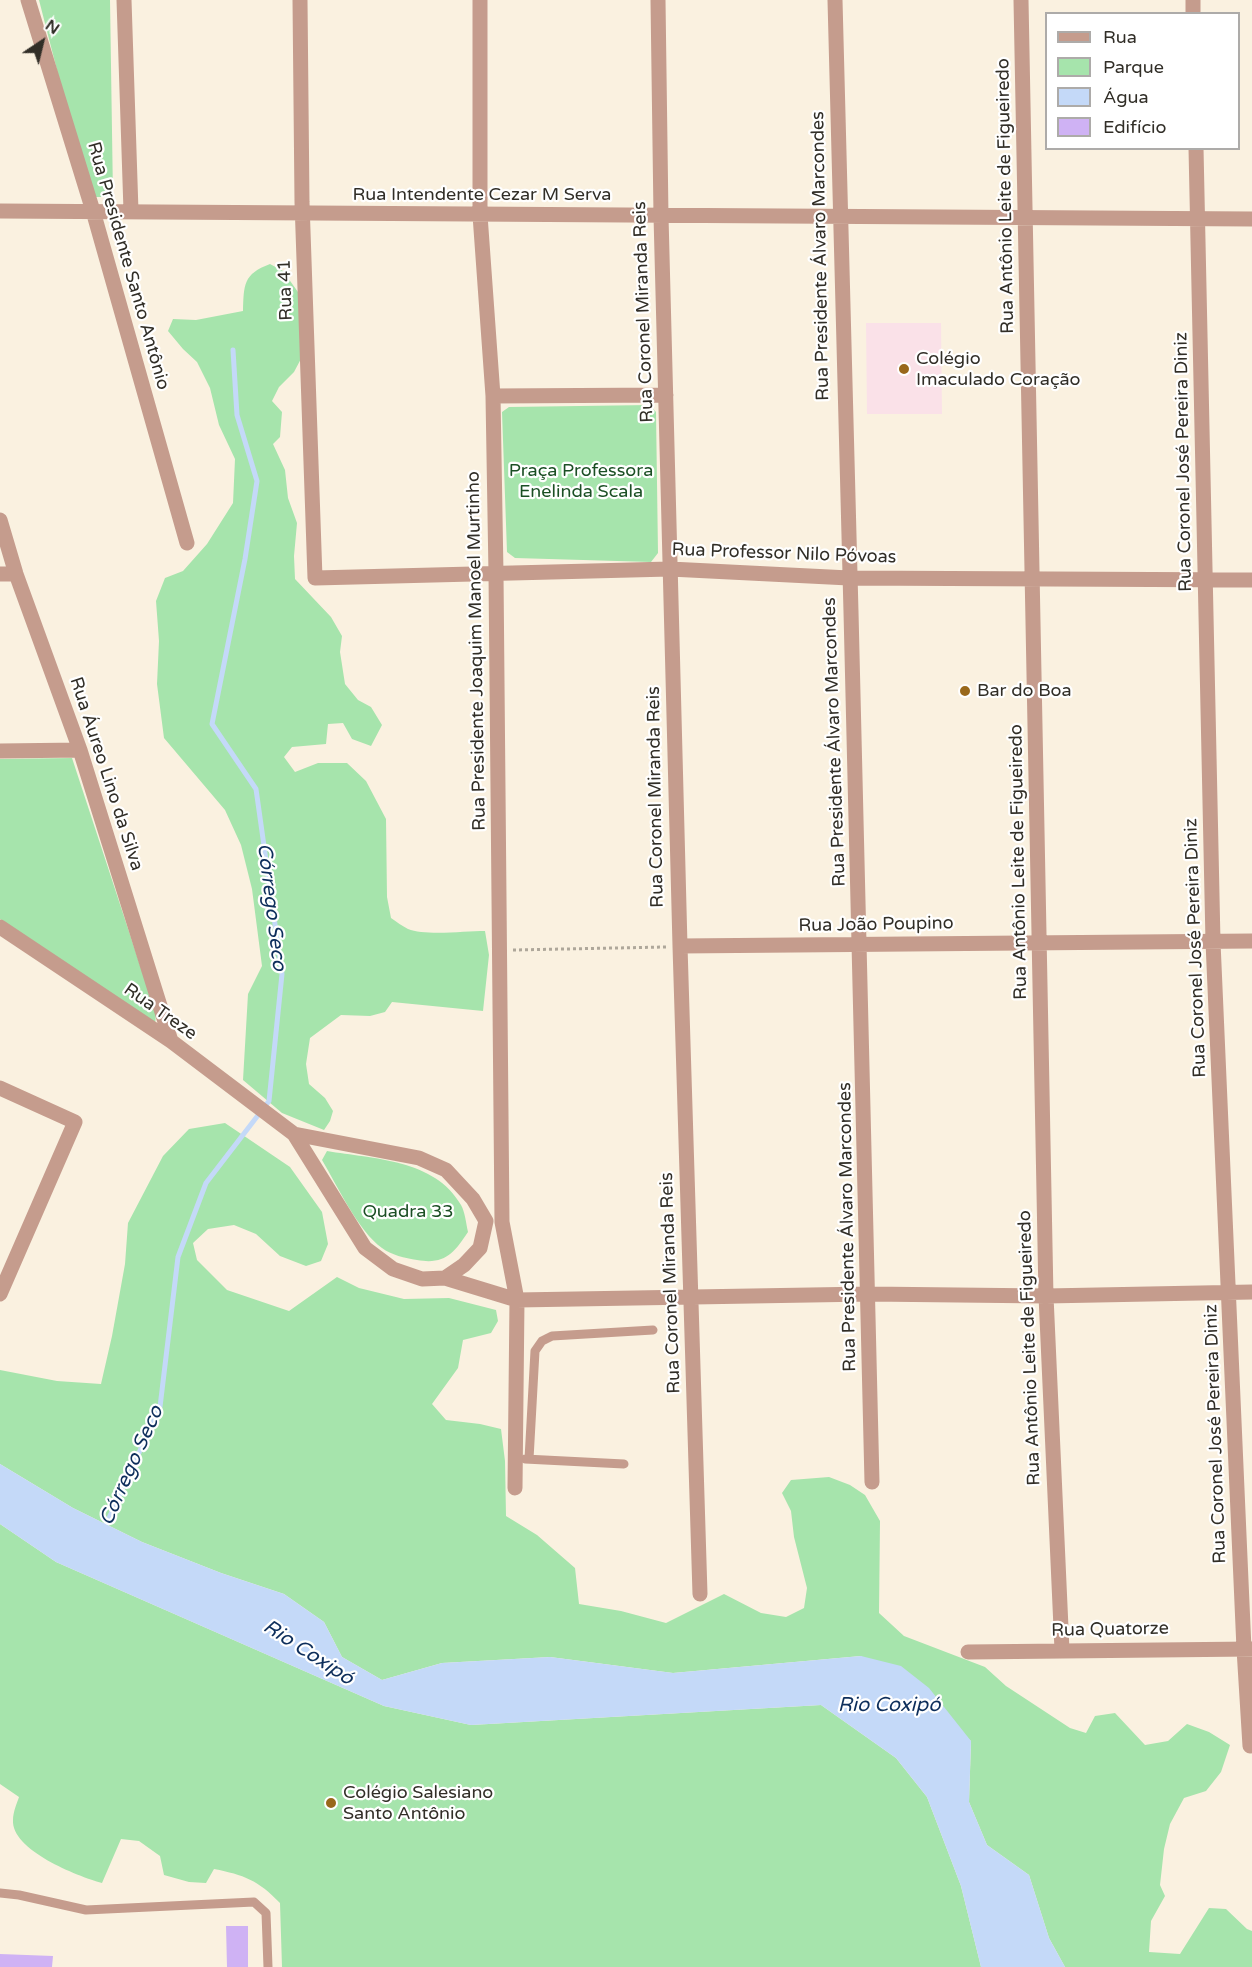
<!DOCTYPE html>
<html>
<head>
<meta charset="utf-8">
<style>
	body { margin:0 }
	#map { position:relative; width:1252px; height:1967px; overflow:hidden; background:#faf1e0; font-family:"Varela Round",sans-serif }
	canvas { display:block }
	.legend { position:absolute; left:1045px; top:12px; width:195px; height:138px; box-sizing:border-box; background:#fff; border:2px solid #adaba9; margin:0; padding:8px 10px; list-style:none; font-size:18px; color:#312e27 }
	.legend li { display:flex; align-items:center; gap:12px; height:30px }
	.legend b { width:30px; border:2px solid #adaba9 }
	.north { position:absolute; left:12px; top:12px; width:60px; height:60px; -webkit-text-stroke:4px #fff; paint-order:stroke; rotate:35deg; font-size:16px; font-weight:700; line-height:24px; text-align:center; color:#312e27 }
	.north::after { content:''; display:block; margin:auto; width:21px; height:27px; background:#312e27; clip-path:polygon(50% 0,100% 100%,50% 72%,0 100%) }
</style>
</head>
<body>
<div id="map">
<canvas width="1252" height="1967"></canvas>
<ul class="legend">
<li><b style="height:8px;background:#c59c8d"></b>Rua</li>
<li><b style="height:16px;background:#a6e4ac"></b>Parque</li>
<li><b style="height:16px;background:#c4d9f8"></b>Água</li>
<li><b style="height:16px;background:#cfb2f4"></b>Edifício</li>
</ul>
<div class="north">N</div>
</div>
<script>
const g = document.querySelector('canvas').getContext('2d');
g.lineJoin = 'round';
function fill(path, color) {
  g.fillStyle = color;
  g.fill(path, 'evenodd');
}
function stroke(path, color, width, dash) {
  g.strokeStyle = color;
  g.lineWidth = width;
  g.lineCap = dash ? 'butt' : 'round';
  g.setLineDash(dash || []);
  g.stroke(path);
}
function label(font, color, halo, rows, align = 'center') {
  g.font = font + ' "Varela Round",sans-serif';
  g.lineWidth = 4.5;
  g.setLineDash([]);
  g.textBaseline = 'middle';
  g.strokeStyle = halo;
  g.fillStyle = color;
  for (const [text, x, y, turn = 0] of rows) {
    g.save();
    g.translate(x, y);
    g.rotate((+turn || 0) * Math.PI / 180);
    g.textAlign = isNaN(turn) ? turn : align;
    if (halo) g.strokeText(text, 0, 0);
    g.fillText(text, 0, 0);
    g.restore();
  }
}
const education = new Path2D(`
	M866,323H941L942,414H867Z`);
const green = new Path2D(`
	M39,0H110L113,197H95L85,179Z
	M270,264L283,271L298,292L303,355L294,372L279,387L272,401L282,412L280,437L273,444L285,470L288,498L297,523L294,556L295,579L331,617L342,636L340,652L345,684L358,700L371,707L382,725L371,746L352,739L343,723L328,724L326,744L292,747L284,757L295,772L318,763H347L366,781L386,819L387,897L391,918C397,922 402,926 408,929C425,936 465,931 485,931L489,955L483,1011L392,1002L385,1012L370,1016L341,1015L310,1038L306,1064L309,1084L325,1098L333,1111L330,1121L324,1130L282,1113L243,1080L248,994L262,966L252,889L241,845L225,810L164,738L157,684L159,641L156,601L165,578L183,571L207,544L233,503L235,459L219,425L210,388L197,362L183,349L168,331L173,319L196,320L243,311C244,285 243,274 270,264Z
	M650,405L656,412L658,553L651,562L515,558L507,552L502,412L509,407Z
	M72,758L156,1014L155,1025L0,919V759Z
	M225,1123L290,1167L322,1212L328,1244L321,1261L306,1266L280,1256L256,1234L234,1225L208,1229L193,1243L197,1260L227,1290L289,1311L337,1277L359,1288L404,1299L449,1298L496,1310L498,1321L491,1333L463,1340L458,1368L432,1404L446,1420L480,1424L501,1429L505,1461L506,1516L537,1535L575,1568L579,1604L621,1611L666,1623L724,1594L761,1613L786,1617L804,1608L807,1588L794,1537L791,1511L782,1493L791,1480L829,1477L850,1485L865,1495L880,1521L879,1613L904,1636L985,1667L1006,1686L1070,1728L1086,1733L1095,1716L1115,1713L1145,1745L1168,1741L1187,1724L1209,1732L1230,1745L1221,1772L1206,1791L1184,1798L1170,1824L1164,1849L1160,1885L1165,1896L1151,1921L1149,1952L1180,1954L1209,1908L1226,1909L1247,1929L1252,1931V1967H1065L1049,1938L1029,1875L987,1845L969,1802L971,1741L861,1656L673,1673L550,1657L442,1663L382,1680L342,1657L324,1622L284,1594L221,1573L142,1542L73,1508L0,1464V1370L57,1381L101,1384L112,1336L125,1264L128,1223L163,1156L189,1129Z
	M327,1151C373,1159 435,1159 461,1205C465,1212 466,1223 468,1232C454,1253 445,1265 417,1260C405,1258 391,1255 382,1248C358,1231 337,1185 322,1160Z
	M0,1524L56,1562L384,1706L471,1725L821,1705L896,1758L927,1797L961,1886L981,1967H282L280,1903C258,1880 244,1875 214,1869L206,1883L189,1882L164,1875L160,1856L139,1841L121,1839L102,1883C77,1876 11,1850 13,1820C13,1812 17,1803 19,1797L0,1784Z`);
const water = new Path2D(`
	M0,1464L73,1508L142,1542L221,1573L284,1594L324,1622L342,1657L382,1680L442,1663L550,1657L673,1673L861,1656L901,1666L929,1688L971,1741L969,1802L987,1845L1029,1875L1049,1938L1065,1967H981L961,1886L927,1797L896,1758L821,1705L471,1725L384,1706L56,1562L0,1524Z`);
const stream = new Path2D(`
	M103,1531L160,1407L178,1257L206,1183L269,1101L282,974L256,789L212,724L245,559L257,481L237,415L233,350`);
const building = new Path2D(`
	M226,1926H248V1967H227Z
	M0,1954L53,1956L52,1967H0Z`);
const path = new Path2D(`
	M513,950L666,947`);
const lane = new Path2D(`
	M525,1459L624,1464
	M529,1459L535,1351L542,1341L552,1336L653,1330
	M0,1893L19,1895L86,1910L254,1902L266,1913L268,1967`);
const street = new Path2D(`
	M28,0L93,211L187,543
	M124,0L131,211
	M300,0L302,202L315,578L670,569L849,578L1252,580
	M480,0V215L493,396L496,574L502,1222L517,1300L515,1488
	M658,0L661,216L680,946L700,1594
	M835,0C846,494 864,988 872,1482
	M1021,0L1046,1296L1062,1650
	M1193,0V14
	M1196,148L1213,942L1244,1649L1250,1746
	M0,211L1252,219
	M493,396L666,395
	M0,520L16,574L80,750L171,1041
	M0,574H16
	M0,751L80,750
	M0,927L171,1041L294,1134L419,1158L446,1170L473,1199L486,1221
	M680,946L1252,941
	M0,1088L75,1122L0,1294
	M294,1134L365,1248L393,1269L422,1279L445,1278L517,1300L869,1294L1046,1296L1252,1292
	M445,1278L464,1265L480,1248L486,1221
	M968,1652L1252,1649`);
const markers = [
	[904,369,6,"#99681b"],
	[965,691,6,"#99681b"],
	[331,1803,6,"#99681b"]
];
const streetNames = [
	["Rua Intendente Cezar M Serva",482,195],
	["Rua Antônio Leite de Figueiredo",1006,196,-91],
	["Rua Presidente Álvaro Marcondes",821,256,-91],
	["Rua Presidente Santo Antônio",128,266,74],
	["Rua 41",286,290,-92],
	["Rua Coronel Miranda Reis",644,312,-92],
	["Rua Coronel José Pereira Diniz",1184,462,-91],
	["Rua Professor Nilo Póvoas",784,554,2],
	["Rua Presidente Joaquim Manoel Murtinho",477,651,-91],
	["Rua Presidente Álvaro Marcondes",835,742,-92],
	["Rua Áureo Lino da Silva",106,774,72],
	["Rua Coronel Miranda Reis",656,797,-91],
	["Rua Antônio Leite de Figueiredo",1019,862,-91],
	["Rua João Poupino",876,925,-1],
	["Rua Coronel José Pereira Diniz",1196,948,-92],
	["Rua Treze",160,1012,35],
	["Rua Presidente Álvaro Marcondes",848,1227,-91],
	["Rua Coronel Miranda Reis",671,1283,-92],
	["Rua Antônio Leite de Figueiredo",1030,1348,-92],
	["Rua Coronel José Pereira Diniz",1216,1434,-92],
	["Rua Quatorze",1110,1630,-1]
];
const poiNames = [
	["Colégio",916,359],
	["Imaculado Coração",916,380],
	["Bar do Boa",977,691],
	["Colégio Salesiano",343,1793],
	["Santo Antônio",343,1814]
];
const parkNames = [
	["Praça Professora",581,471],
	["Enelinda Scala",581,492],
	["Quadra 33",408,1212]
];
const waterNames = [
	["Córrego Seco",271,907,83],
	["Córrego Seco",132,1466,-66],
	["Rio Coxipó",308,1653,33],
	["Rio Coxipó",889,1706]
];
fill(education, '#fae1e8');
fill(green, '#a6e4ac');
fill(water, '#c4d9f8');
stroke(stream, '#c4d9f8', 5);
fill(building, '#cfb2f4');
stroke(path, '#aea79a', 3, [3, 3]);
stroke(lane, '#c59c8d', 9);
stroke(street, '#c59c8d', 15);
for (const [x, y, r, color] of markers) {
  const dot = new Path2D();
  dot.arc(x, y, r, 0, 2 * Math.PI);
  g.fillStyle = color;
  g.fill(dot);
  stroke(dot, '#fff', 2);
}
label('18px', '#312e27', '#fff', streetNames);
label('18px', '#312e27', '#fff', poiNames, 'left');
label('18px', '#1b4f24', '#fff', parkNames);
label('italic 20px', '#0d2e5b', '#fff', waterNames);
</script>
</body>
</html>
